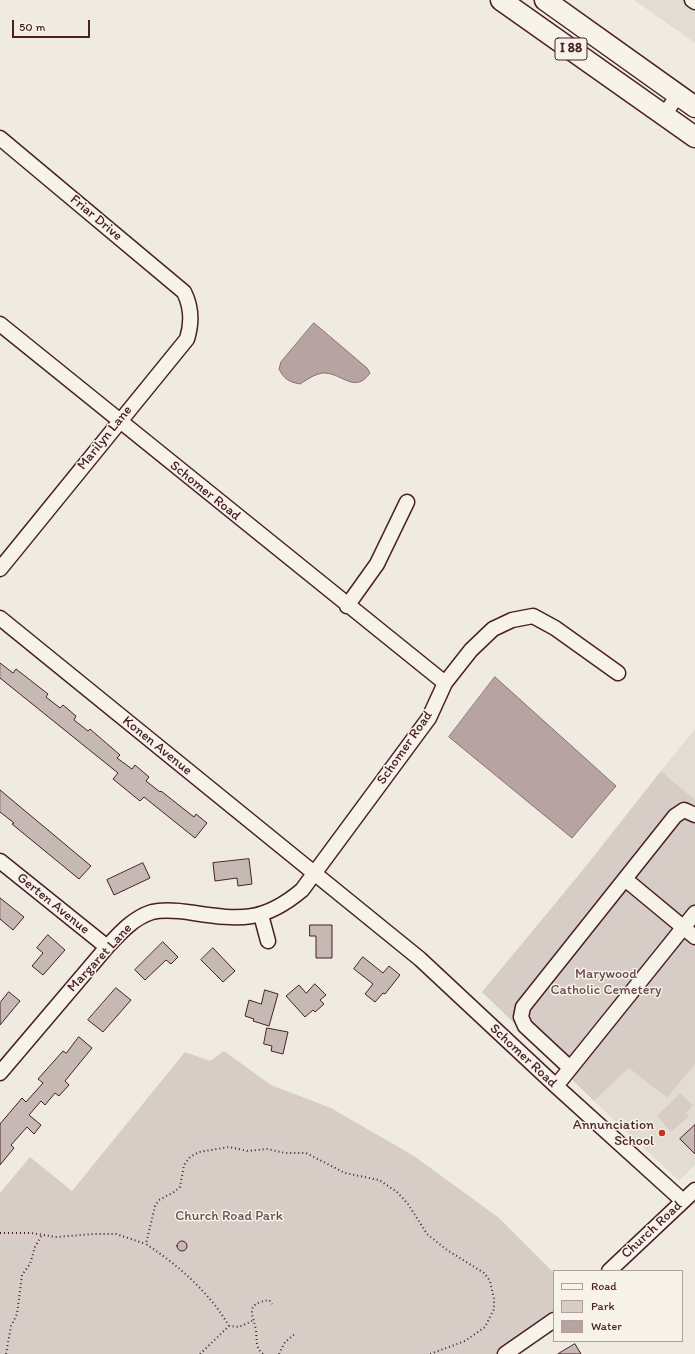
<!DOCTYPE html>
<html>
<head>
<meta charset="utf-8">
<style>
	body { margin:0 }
	#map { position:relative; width:695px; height:1354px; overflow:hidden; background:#f0ebe0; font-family:Itim,sans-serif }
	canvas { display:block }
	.legend { position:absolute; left:553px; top:1270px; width:130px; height:72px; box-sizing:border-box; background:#f7f3e8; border:1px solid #b29e9c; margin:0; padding:5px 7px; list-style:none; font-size:12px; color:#4a1f2b }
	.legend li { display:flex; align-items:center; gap:8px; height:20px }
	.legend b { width:20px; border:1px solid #b29e9c }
	.scale { position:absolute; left:12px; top:20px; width:78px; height:18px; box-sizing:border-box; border:2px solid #4a1f2b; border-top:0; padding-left:5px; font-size:12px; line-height:14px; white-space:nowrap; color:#4a1f2b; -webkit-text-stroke:3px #f7f3e8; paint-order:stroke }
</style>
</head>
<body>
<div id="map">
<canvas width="695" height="1354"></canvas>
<ul class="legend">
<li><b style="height:5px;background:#f7f3e8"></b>Road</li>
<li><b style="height:11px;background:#d8cdc6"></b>Park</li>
<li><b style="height:11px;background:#b7a4a2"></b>Water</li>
</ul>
<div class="scale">50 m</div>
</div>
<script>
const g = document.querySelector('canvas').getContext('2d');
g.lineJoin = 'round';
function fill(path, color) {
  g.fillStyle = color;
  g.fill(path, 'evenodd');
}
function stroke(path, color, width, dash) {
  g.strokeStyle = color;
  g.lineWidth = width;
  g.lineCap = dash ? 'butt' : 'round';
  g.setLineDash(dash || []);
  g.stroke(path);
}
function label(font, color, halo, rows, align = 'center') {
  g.font = font + ' Itim,sans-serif';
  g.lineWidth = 3;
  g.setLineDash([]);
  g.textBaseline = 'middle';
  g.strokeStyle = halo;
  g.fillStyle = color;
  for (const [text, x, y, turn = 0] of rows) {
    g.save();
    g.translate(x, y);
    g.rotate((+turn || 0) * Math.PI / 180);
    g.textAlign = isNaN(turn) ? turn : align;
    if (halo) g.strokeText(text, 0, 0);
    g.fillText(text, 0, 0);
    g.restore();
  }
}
const built = new Path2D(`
	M634,0H695V43Z
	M695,729V800L661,771Z
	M695,1064V1165L679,1181L594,1101L629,1068L667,1098Z`);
const green = new Path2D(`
	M661,771L695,800V1064L667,1098L629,1068L594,1101L482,992L582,871Z
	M224,1051L271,1085L331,1108L414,1156L499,1218L554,1273V1320L505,1354H0V1193L30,1157L72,1191L185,1052L210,1061Z
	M680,1093L693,1105L686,1113L689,1116L671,1132L657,1116Z`);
const water = new Path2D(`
	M314,323L367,368L370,373C355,394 343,374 325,373C316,373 308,379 300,384C289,382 284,379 279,369L281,362Z
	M495,677L616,786L572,838L449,737Z`);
const building = new Path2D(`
	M0,663L13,673L16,669L48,694L46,697L60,708L63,705L76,716L74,720L88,731L90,729L120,755L117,758L132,769L135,765L149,777L146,781L160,792L161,791L194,817L196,814L207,823L195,838L144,797L140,801L113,779L118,773L0,678Z
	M0,790L91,866L79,879L12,824L14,823L0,812Z
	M249,859L252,884L238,886L237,878L215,881L213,863Z
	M143,863L150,878L114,895L107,880Z
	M0,898L24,917L13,930L0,919Z
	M310,925H332V958H316V936H310Z
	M48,935L65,950L43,975L32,966L43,953L37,948Z
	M163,942L178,957L171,964L166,960L145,980L135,970Z
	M213,948L235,971L223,982L201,960Z
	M363,957L383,973L389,966L400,975L385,994L383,993L375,1002L365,994L373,984L354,969Z
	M315,984L326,995L320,1000L324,1004L315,1012L313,1010L305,1017L286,996L299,985L306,993Z
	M116,988L131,1000L103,1032L88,1020Z
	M265,990L278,994L269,1026L253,1021L254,1019L245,1016L249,1000L261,1004Z
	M9,992L20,1001L0,1025V1003Z
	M267,1028L288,1032L283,1054L271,1051L272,1046L264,1044Z
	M79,1037L92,1048L65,1081L69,1085L59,1096L55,1093L45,1105L41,1101L29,1115L41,1125L34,1134L27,1127L11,1145L14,1148L0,1165V1124L22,1098L26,1102L43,1083L38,1079L63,1051L66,1053Z
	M695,1125V1154L680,1139Z
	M177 1246a5 5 0 1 1 10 0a5 5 0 1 1-10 0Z
	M575,1344L581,1354H558Z`);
const path = new Path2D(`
	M0,1233H31L56,1237L94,1234H116L146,1244
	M229,1326C210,1293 178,1265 146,1244L155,1206L159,1200L174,1192L180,1187L184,1165L190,1157L199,1152L229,1147L248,1151L267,1149L285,1153H306L345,1173L379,1180L397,1192L408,1204L427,1234L447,1250L484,1273L490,1281L494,1299V1309L485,1327L465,1341L430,1354
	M6,1354L11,1326L17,1314L22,1275L30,1264L35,1247L42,1235
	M200,1354L229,1326L239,1327L252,1321
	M263,1354C255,1348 257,1339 256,1330C253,1314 244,1304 269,1300L272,1304
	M279,1354L285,1342L296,1333`);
const minor = new Path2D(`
	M692,0L695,2
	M664,115L678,95
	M0,138L184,292C192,308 192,323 187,339L0,569
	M0,324L445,683
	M347,606L377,564L407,502
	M0,618L420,959L556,1086L683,1201
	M0,861L107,947
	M625,879L695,937
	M261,915L268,941
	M570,1068L525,1026L521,1017L523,1007L675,816L684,810L695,815
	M0,1073L107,947C120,933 133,918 152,912C165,909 181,911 194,913C241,920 264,922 302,890L429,718L445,683L471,650L493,629L512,620L533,616L555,628L618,673
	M556,1086L695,913
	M609,1271L695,1190
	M505,1354L554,1320`);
const highway = new Path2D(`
	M501,0L695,137
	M545,0L695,107`);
const markers = [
	[662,1133,4,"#c8321e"]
];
const shields = [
	[571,49,32]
];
const shieldNames = [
	["I 88",571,49]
];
const streetNames = [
	["Friar Drive",96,218,40],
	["Marilyn Lane",105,438,-51],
	["Schomer Road",205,491,39],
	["Konen Avenue",157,746,39],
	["Schomer Road",405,748,-55],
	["Gerten Avenue",53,904,39],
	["Margaret Lane",100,958,-47],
	["Schomer Road",523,1056,43],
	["Church Road",652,1230,-43]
];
const parkNames = [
	["Marywood",606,974],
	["Catholic Cemetery",606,990],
	["Church Road Park",229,1216]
];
const poiNames = [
	["Annunciation",654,1125],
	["School",654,1141]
];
fill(built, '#e3dcd2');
fill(green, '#d8cdc6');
fill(water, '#b7a4a2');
stroke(water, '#8b6f72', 1);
fill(building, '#c6b8b3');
stroke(building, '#4a1f2b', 1);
stroke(minor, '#4a1f2b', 17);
stroke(highway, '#4a1f2b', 23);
stroke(path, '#4a1f2b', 2, [1, 3]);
stroke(minor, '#f7f3e8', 14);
stroke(highway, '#f7f3e8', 20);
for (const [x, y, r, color] of markers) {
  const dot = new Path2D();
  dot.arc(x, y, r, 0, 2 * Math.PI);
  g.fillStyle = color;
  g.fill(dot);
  stroke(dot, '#f7f3e8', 1.5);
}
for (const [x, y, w] of shields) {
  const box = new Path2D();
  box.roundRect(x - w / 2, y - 11, w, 22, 3);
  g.fillStyle = '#f7f3e8';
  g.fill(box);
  stroke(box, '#4a1f2b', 1);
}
label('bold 13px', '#4a1f2b', null, shieldNames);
label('14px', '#4a1f2b', '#f7f3e8', streetNames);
label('14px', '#6e4a52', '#f7f3e8', parkNames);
label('14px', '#4a1f2b', '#f7f3e8', poiNames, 'right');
</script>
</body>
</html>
